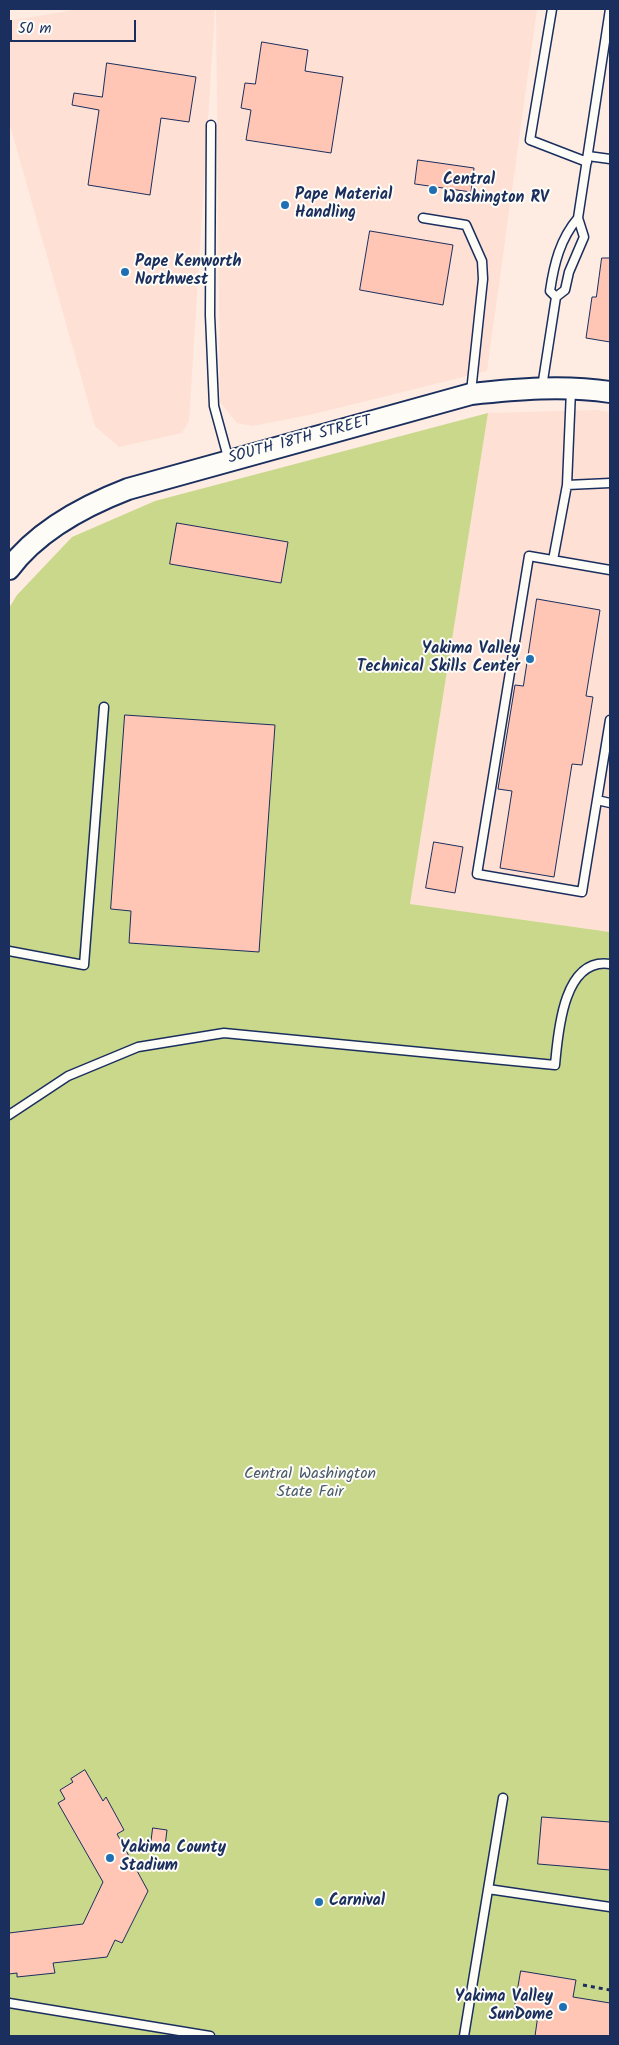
<!DOCTYPE html>
<html>
<head>
<meta charset="utf-8">
<style>
	body { margin:0 }
	#map { position:relative; width:619px; height:2045px; overflow:hidden; background:#feece3; font-family:Kalam,sans-serif }
	canvas { display:block }
	.frame { position:absolute; inset:0; border:10px solid #1b2f5e; pointer-events:none }
	.scale { position:absolute; left:10px; top:20px; width:126px; height:22px; box-sizing:border-box; border:2px solid #1b2f5e; border-top:0; padding-left:6px; font-size:15px; line-height:18px; white-space:nowrap; color:#1b2f5e; -webkit-text-stroke:4px #fdfcf7; paint-order:stroke }
</style>
</head>
<body>
<div id="map">
<canvas width="619" height="2045"></canvas>
<div class="frame"></div>
<div class="scale">50 m</div>
</div>
<script>
const g = document.querySelector('canvas').getContext('2d');
g.lineJoin = 'round';
function fill(path, color) {
  g.fillStyle = color;
  g.fill(path, 'evenodd');
}
function stroke(path, color, width, dash) {
  g.strokeStyle = color;
  g.lineWidth = width;
  g.lineCap = dash ? 'butt' : 'round';
  g.setLineDash(dash || []);
  g.stroke(path);
}
function label(font, color, halo, rows, align = 'center') {
  g.font = font + ' Kalam,sans-serif';
  g.lineWidth = 4;
  g.setLineDash([]);
  g.textBaseline = 'middle';
  g.strokeStyle = halo;
  g.fillStyle = color;
  for (const [text, x, y, turn = 0] of rows) {
    g.save();
    g.translate(x, y);
    g.rotate((+turn || 0) * Math.PI / 180);
    g.textAlign = isNaN(turn) ? turn : align;
    if (halo) g.strokeText(text, 0, 0);
    g.fillText(text, 0, 0);
    g.restore();
  }
}
const built = new Path2D(`
	M80,9H215L189,421L182,433L119,447L95,426L9,122V21Z
	M216,9H537L487,371L314,414L253,426L237,423L220,402Z
	M597,410L610,412V932L410,904L488,413Z`);
const green = new Path2D(`
	M488,413L410,904L610,932V2036H9V608L17,595L72,537L155,501Z`);
const building = new Path2D(`
	M262,42L308,50L305,71L343,77L331,153L246,140L251,110L241,108L245,83L255,84Z
	M107,63L196,77L189,122L161,118L150,195L88,185L99,110L72,105L74,93L102,97Z
	M418,160L474,168L471,192L415,184Z
	M370,231L453,245L443,305L360,290Z
	M602,258H610V342L586,338L592,297H596Z
	M177,523L288,542L281,583L170,564Z
	M537,599L600,610L586,696L593,697L582,765L572,764L554,877L500,868L512,791L498,789L515,685L523,686Z
	M125,715L275,725L259,952L129,943L131,911L111,909Z
	M434,842L463,847L455,893L426,888Z
	M85,1770L103,1801L106,1797L124,1830L117,1834L148,1891L122,1943L115,1940L107,1957L53,1963L55,1973L17,1977V1973L9,1974V1933L83,1924L103,1882L58,1803L65,1799L60,1790L73,1782L71,1779Z
	M542,1817L610,1822V1870L538,1864Z
	M153,1828L167,1830L165,1846L151,1844Z
	M521,1971L576,1980L573,1997L610,2003V2036H535L538,2015L514,2012Z`);
const path = new Path2D(`
	M583,1985L610,1990`);
const service = new Path2D(`
	M552,9L530,140L587,162
	M211,125L210,315L214,406L229,461
	M588,156L610,159
	M423,218L466,225L482,261L483,279L471,392
	M578,218L610,9
	M578,218L584,237L569,272L565,290L556,297L550,291C554,264 560,239 578,218Z
	M542,387L556,297
	M567,485L610,483
	M553,560L567,485L571,390
	M610,570L529,556L477,874L582,892L610,720
	M597,800L610,803
	M9,951L84,965L104,707
	M9,1115L68,1076L138,1047L224,1033L555,1065C558,1033 563,957 610,964
	M488,1889L610,1907
	M9,2003L210,2036
	M464,2036L503,1798`);
const tertiary = new Path2D(`
	M9,569C38,530 84,506 128,489L471,394C517,389 564,385 610,392`);
const markers = [
	[433,190,5,"#1f6fb2"],
	[285,205,5,"#1f6fb2"],
	[125,272,5,"#1f6fb2"],
	[530,659,5,"#1f6fb2"],
	[110,1858,5,"#1f6fb2"],
	[319,1902,5,"#1f6fb2"],
	[563,2007,5,"#1f6fb2"]
];
const poiNames = [
	["Central",443,181],
	["Washington RV",443,199],
	["Pape Material",295,196],
	["Handling",295,214],
	["Pape Kenworth",135,263],
	["Northwest",135,281],
	["Yakima Valley",520,650,"right"],
	["Technical Skills Center",520,668,"right"],
	["Yakima County",120,1849],
	["Stadium",120,1867],
	["Carnival",329,1902],
	["Yakima Valley",553,1998,"right"],
	["SunDome",553,2016,"right"]
];
const streetNames = [
	["SOUTH 18TH STREET",300,441,-15]
];
const parkNames = [
	["Central Washington",310,1475],
	["State Fair",310,1493]
];
fill(built, '#fee0d5');
fill(green, '#cad88c');
fill(building, '#ffc5b5');
stroke(building, '#1b2f5e', 1);
stroke(service, '#1b2f5e', 11);
stroke(tertiary, '#1b2f5e', 24);
stroke(path, '#1b2f5e', 3, [4, 4]);
stroke(service, '#fdfcf7', 8);
stroke(tertiary, '#fdfcf7', 20);
for (const [x, y, r, color] of markers) {
  const dot = new Path2D();
  dot.arc(x, y, r, 0, 2 * Math.PI);
  g.fillStyle = color;
  g.fill(dot);
  stroke(dot, '#fdfcf7', 2);
}
label('bold 16px', '#1b2f5e', '#fdfcf7', poiNames, 'left');
label('16px', '#1b2f5e', '#fdfcf7', streetNames);
label('16px', '#47596a', '#fdfcf7', parkNames);
</script>
</body>
</html>
